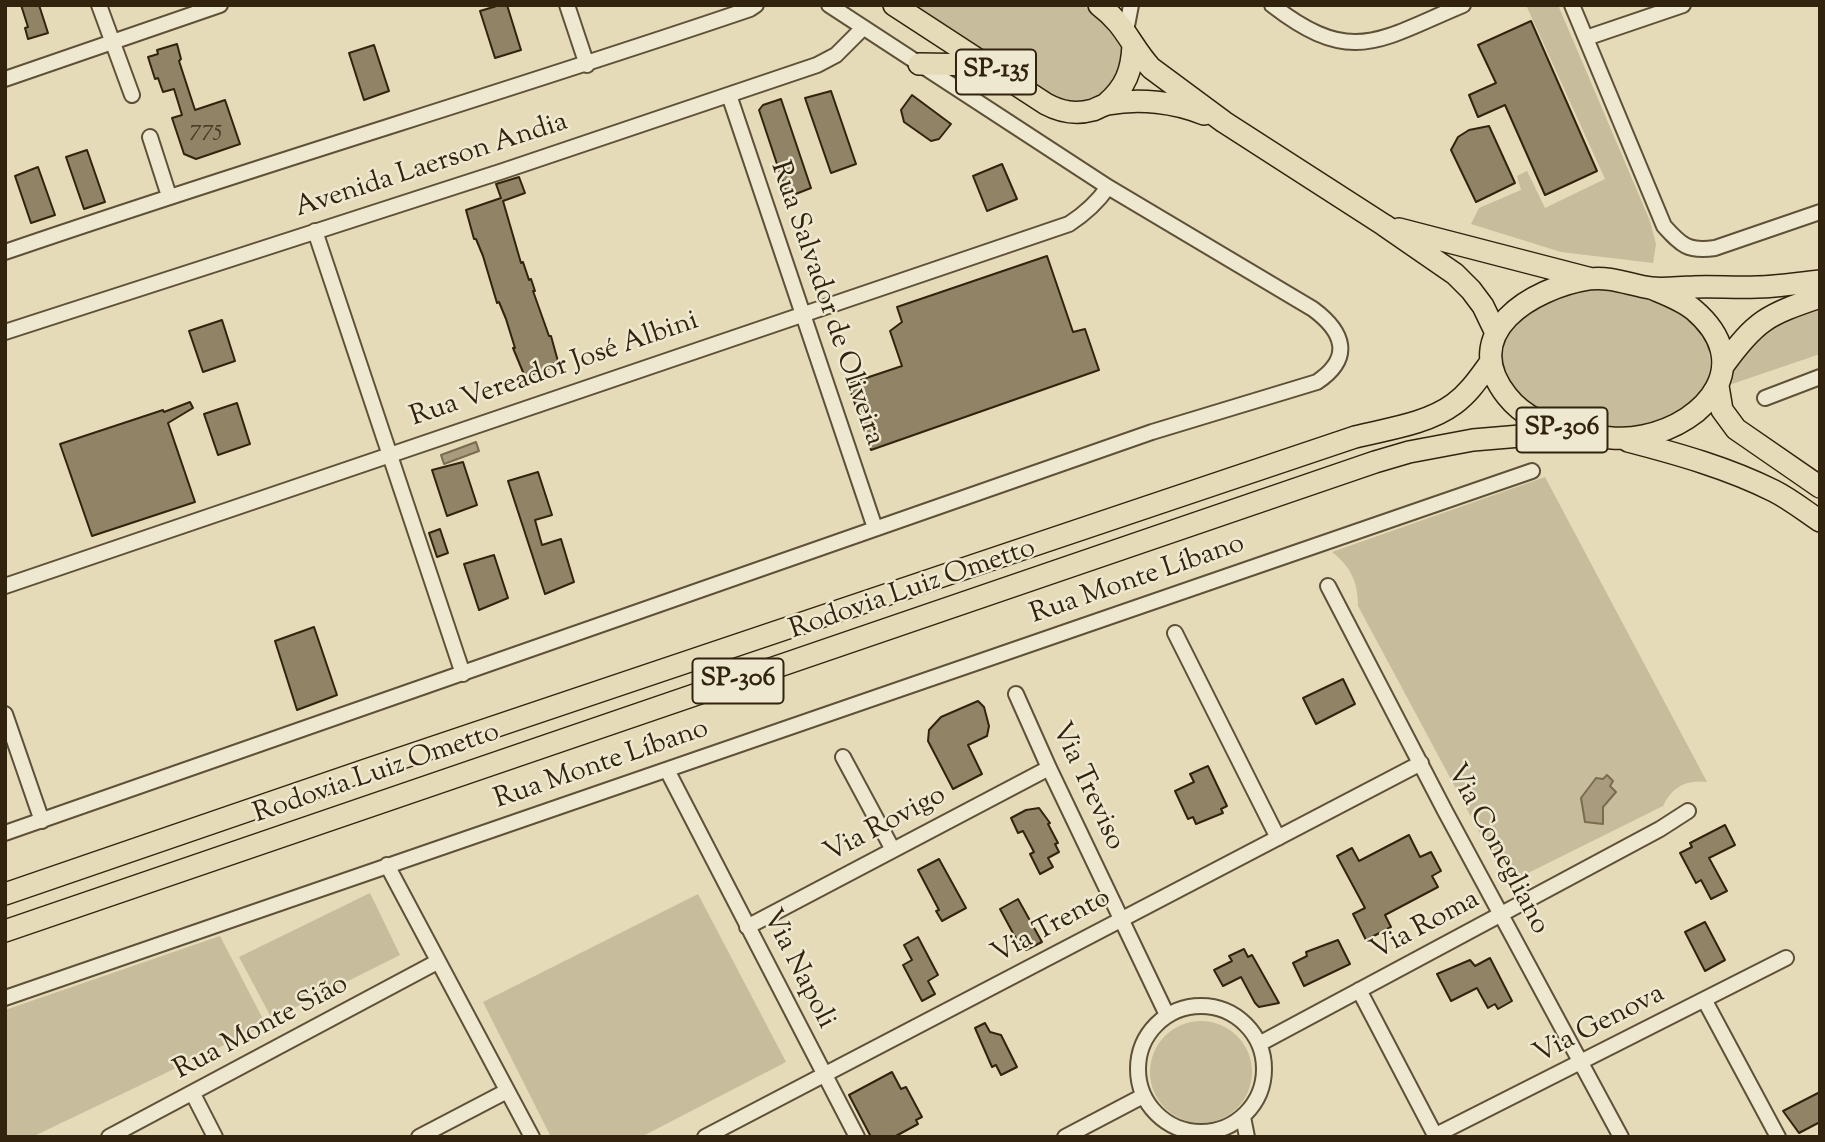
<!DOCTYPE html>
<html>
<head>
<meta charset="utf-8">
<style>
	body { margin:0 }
	#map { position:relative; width:1825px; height:1142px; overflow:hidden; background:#e6dbb8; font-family:"Sorts Mill Goudy",serif }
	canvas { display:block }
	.frame { position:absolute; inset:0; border:7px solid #32230e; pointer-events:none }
</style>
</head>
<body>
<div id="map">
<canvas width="1825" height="1142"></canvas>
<div class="frame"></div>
</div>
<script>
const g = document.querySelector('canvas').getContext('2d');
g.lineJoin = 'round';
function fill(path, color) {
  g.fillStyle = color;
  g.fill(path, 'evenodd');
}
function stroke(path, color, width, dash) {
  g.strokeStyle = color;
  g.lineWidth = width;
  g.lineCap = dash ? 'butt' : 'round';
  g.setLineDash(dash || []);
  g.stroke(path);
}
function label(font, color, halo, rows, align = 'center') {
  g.font = font + ' "Sorts Mill Goudy",serif';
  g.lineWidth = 5;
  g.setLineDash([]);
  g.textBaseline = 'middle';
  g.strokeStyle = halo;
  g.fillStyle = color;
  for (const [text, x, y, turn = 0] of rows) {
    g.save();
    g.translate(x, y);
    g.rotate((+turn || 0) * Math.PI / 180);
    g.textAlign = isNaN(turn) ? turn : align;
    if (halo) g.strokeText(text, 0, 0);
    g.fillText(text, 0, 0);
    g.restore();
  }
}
const green = new Path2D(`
	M910,5H1082L1110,24L1119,38L1123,54L1121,70L1102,96L1087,103L1055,100Z
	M1526,5H1558L1650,221L1656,244L1653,263L1561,252L1471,224L1479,208L1521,190L1517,176L1527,171L1545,208L1605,179Z
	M1609,286C1627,291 1655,295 1671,303C1714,326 1727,382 1683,412C1649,434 1572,431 1538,412C1531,407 1524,400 1518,394C1512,390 1506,386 1503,380C1495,366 1501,347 1503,332L1553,293Z
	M1820,301V354L1729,385C1738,332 1777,321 1820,301Z
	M1545,477L1707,782C1686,779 1672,787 1663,806L1516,879L1505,876L1498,867L1358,606C1358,582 1351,567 1332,552Z
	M370,893L400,955L272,1019L239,957Z
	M698,894L786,1062L641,1137H551L483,1002Z
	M220,936L266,1025L32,1137H5V1010Z
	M1150 1072a51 51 0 1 1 102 0a51 51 0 1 1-102 0Z`);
const water = new Path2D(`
	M476,442L479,451L444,464L441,455Z
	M1607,775L1613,781L1610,786L1616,792L1603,807V824L1585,822L1581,798L1596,778L1603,779Z`);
const building = new Path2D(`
	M21,5H39L48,33L28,39L25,28L28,27Z
	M500,5H507L521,50L495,58L480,11Z
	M1531,21L1597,171L1545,195L1505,105L1478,117L1469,95L1496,83L1478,45Z
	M177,44L181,59L179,61L195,110L225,100L240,144L196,159L184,154L172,118L182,115L174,89L163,92L158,78L155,79L148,57L158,54L157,50Z
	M374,45L389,91L364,100L349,53Z
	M831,91L856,164L831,173L805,98Z
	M912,95L951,124L939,139L931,141L904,122L901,110Z
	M781,99L811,188L788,197L759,110L763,105Z
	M1489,126L1515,183L1476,202L1451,150L1458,137L1469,130Z
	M87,150L105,202L84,209L66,157Z
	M1002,164L1017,199L987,211L973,176Z
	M38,167L55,215L31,223L15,176Z
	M519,177L525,193L503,201L521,263L523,262L529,280L531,279L535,291H533L549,336H551L559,365L525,377L513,348H515L506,319L499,302L497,303L483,256L476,239H474L466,210L501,198L496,184Z
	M1047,256L1073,332L1085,329L1099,370L871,450L848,384L902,366L890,331L902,322L897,307Z
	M222,320L235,361L203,372L189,331Z
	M190,402L193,408L168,423L195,502L92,536L60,444L163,410L164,412Z
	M237,403L250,444L218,455L204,414Z
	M463,462L477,505L447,516L432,470Z
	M538,472L552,515L535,520L542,545L561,539L574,582L545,594L508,481Z
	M440,529L448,553L437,557L429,533Z
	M494,555L508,598L479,610L464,564Z
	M314,627L337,695L297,710L275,641Z
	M1343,679L1355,704L1316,724L1303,698Z
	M978,701L984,707L989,726L987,736L968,745L982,774L953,789L928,741L929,730L941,717Z
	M1208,766L1227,806L1221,809L1223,813L1196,824L1193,817L1188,819L1175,791L1194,782L1190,774Z
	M1039,808L1050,823L1048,824L1058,843L1055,844L1059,852L1048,858L1053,867L1040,874L1030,854L1034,852L1023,831L1018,833L1011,818L1026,810Z
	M1725,825L1735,845L1709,858L1727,891L1711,899L1701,880L1696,883L1680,853L1692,847L1690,843Z
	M1409,835L1420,857L1431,852L1441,871L1432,876L1438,887L1385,915L1391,927L1366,940L1353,914L1365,908L1337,856L1352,848L1359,861Z
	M939,859L966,908L942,921L936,911L939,910L918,870Z
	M1018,899L1042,942L1026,950L1024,946L1021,948L1000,909Z
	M1705,922L1725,960L1705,971L1685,932Z
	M918,937L938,975L928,981L935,994L922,1001L903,965L912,960L904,945Z
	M1338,940L1350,964L1304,986L1293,963L1307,956L1306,952Z
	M1244,949L1248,957L1252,955L1279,1003L1259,1007L1255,1003L1241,977L1223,986L1214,970L1232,961L1229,956Z
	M1490,958L1512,1001L1498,1009L1495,1004L1488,1008L1477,988L1451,1001L1437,974L1470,960L1475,966Z
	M985,1023L990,1032L1001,1035L1017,1067L1001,1075L996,1065L992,1067L975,1028Z
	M892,1072L901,1089L906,1087L922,1117L916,1120L918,1124L894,1137H871L849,1095Z
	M1820,1092V1122L1799,1133L1783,1111Z`);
const street = new Path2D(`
	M99,5L132,95
	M567,5L587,65
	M1272,5C1352,67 1379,40 1463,5
	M1572,5L1664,226C1681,245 1688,252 1715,248L1820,212
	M1126,31L1131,5
	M1586,38L1683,5
	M5,79L220,5
	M729,95L875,528
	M150,137L169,196
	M315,231L463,674
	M5,252C252,167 503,93 750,9L756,5
	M5,332L503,171L817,65L836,55L863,28
	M1765,398L1820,377
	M5,586L1069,224C1086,213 1097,203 1108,187
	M1328,586L1445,811L1621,1137
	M1175,633L1278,838
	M1016,694L1049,768L1167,1015
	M5,714L42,821
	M843,757L893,850
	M667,770L857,1137
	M5,833L1152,432L1317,382C1353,358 1344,332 1313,309L1108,187L829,5
	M387,865L532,1137
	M747,927L1049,768
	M1359,990L1436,1137
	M5,998L1532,471
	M1705,1001L1778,1137
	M1138 1069a63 63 0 1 1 126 0a63 63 0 1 1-126 0Z
	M1259,1044L1660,829L1688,811
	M193,1094L215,1137
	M1243,1117L1247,1137
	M1436,1135L1786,958
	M109,1137L437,962
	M419,1137L507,1091
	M705,1137L1421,763
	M1065,1137L1143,1096`);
const primary = new Path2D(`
	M894,5L1046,104C1061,112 1075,115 1093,110C1098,108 1103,105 1108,104C1139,98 1175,102 1204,114
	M1099,5C1126,25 1130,45 1151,68L1224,122L1384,225L1455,274L1471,290L1483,306L1496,333
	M919,64L983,65
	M1106,104C1126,87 1132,70 1133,45
	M1399,229L1588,278
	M1651,288C1665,294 1682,300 1694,310C1756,363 1708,423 1643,436C1622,441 1601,437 1580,434C1552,429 1525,419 1507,396C1457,333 1532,288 1589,279C1611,276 1630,285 1651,288C1664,290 1680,287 1693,287C1714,286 1736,288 1757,287C1778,287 1799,283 1820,281
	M1723,366C1756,320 1767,315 1820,297
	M1718,386L1722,410L1736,429L1820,487
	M1628,441C1678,454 1728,468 1774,491C1790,499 1805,511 1820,521
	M5,894L363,771L1355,437C1387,429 1427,424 1454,404C1469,393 1479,378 1490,363
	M5,931L1375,462L1409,452L1473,440L1568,432`);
const numberNames = [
	["775",206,131]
];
const shields = [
	[996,72,80],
	[1562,430,91],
	[738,681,91]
];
const shieldNames = [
	["SP-135",996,72],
	["SP-306",1562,430],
	["SP-306",738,681]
];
const streetNames = [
	["Avenida Laerson Andia",432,167,-18],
	["Rua Salvador de Oliveira",825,304,71],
	["Rua Vereador José Albini",555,371,-19],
	["Rua Monte Líbano",1138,581,-19],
	["Rodovia Luiz Ometto",913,591,-19],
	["Rua Monte Líbano",602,766,-19],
	["Rodovia Luiz Ometto",377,775,-19],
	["Via Treviso",1086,787,65],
	["Via Rovigo",886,826,-28],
	["Via Conegliano",1496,850,62],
	["Via Roma",1426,927,-28],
	["Via Trento",1052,928,-28],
	["Via Napoli",797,970,63],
	["Via Genova",1600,1026,-27],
	["Rua Monte Sião",262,1029,-28]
];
fill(green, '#c7bc9b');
fill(water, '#a99c7e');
stroke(water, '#796c51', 2);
fill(building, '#908366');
stroke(building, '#32230e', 2);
stroke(street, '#5f5138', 18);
stroke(primary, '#32230e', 24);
stroke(street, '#efe8d1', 14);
stroke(primary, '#e6dbb8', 21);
label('24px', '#4a3b24', null, numberNames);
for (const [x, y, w] of shields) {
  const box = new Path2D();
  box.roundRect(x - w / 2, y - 22.5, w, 45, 5);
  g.fillStyle = '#efe8d1';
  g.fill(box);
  stroke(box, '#32230e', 2);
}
label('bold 26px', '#32230e', null, shieldNames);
label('28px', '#32230e', '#efe8d1', streetNames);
</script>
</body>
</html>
